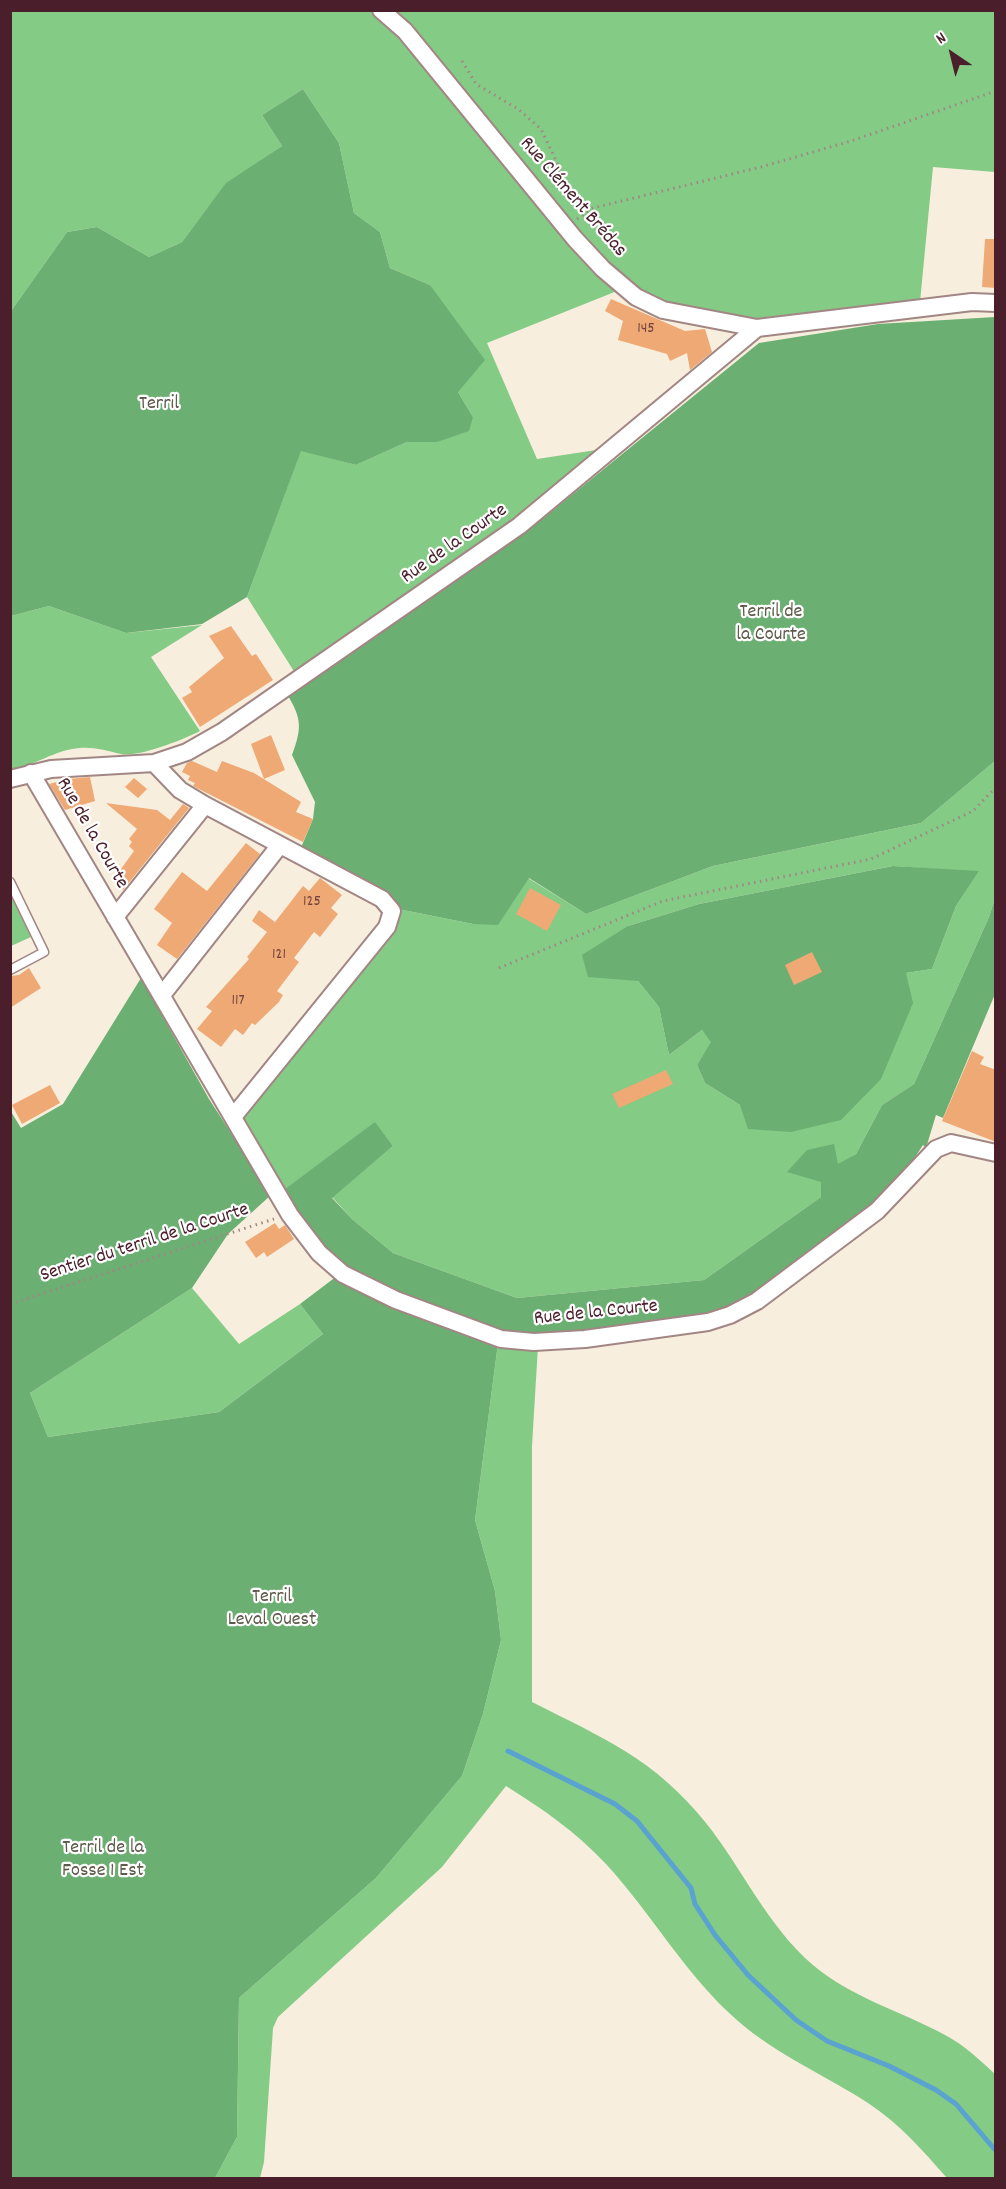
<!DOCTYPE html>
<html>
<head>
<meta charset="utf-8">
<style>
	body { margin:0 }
	#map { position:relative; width:1006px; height:2189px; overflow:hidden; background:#f8eede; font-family:Dekko,sans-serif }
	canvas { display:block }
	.frame { position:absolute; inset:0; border:12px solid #4a1f2b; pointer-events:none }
	.north { position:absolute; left:922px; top:24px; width:60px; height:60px; -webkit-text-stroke:4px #fff; paint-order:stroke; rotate:325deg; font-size:16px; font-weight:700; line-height:24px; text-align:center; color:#4a1f2b }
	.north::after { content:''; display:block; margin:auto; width:21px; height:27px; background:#4a1f2b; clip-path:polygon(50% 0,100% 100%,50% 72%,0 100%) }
</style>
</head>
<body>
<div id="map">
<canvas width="1006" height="2189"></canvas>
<div class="frame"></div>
<div class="north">N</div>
</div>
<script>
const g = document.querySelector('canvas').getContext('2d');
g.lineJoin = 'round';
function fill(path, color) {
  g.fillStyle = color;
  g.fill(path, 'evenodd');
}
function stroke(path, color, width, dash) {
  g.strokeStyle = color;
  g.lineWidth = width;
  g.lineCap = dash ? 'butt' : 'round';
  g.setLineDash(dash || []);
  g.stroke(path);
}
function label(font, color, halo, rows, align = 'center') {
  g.font = font + ' Dekko,sans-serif';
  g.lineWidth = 4.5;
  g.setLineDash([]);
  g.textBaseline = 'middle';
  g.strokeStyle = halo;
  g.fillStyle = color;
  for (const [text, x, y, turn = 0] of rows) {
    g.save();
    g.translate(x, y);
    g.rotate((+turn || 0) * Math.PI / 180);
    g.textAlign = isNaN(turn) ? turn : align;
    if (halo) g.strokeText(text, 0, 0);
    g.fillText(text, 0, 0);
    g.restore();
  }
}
const green = new Path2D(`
	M11,11H372L392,27L617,291L487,343L537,459L603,449L507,526L295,673L247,597L301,450L356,465L407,442H437L473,417L458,392L430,285L390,268L380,232L354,213L339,143L303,89L262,115L282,146L226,184L182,242L149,257L97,227L67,232L11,311Z
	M391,11H995V172L933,167L920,302L768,320C739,319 671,309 645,296C632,289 620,276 609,267Z
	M49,606L126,633L202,625L151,657L200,731C185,739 137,758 121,754C107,751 95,747 80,748C55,750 34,765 11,772V616Z
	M995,761V898L989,917L914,1084L882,1105L856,1154L838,1165L821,1182V1197L704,1280L517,1298L393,1253L352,1219L332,1197L393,1146L375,1123L282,1191L239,1118L398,909L473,924H498L528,878L586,914L713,866L921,823ZM893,866L978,872L956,906L932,969L906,973L740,1105L705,1083L697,1065L712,1042L702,1030L669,1055L659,1007L638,981L628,926L699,904Z
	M10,893L31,937L11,946H10Z
	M192,1288L239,1344L300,1304L323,1334L219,1412L48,1437L30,1393Z
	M498,1343L538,1346L532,1446V1702C603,1738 655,1759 706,1823C742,1868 768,1927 813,1965C852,1998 901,2011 945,2035C964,2045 980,2060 995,2074V2178H947C923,2151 900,2124 868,2103C825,2075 777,2055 738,2021C686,1976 652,1914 606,1864C576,1832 543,1809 506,1786L442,1867L278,2017L273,2028L264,2162L260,2178H215L237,2137L239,1998L376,1878L462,1776L483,1714L501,1640L495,1591L475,1520Z`);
const forest = new Path2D(`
	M303,89L339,143L354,213L380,232L390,268L430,285L485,360L458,392L473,417L469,431L437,442H407L356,465L301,451L247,597L202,624L126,633L49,606L11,616V311L67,232L97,227L149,257L182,242L226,183L282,146L262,115Z
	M995,317V761L921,823L713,866L586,914L529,878L498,925L473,924L398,909L300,850L313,819L315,802L292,755C302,728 302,719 287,694L525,533L759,343L878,324Z
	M893,866L979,871L956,906L932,969L906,973L913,1003L881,1079L841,1120L791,1132L748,1129L740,1105L705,1083L697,1065L711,1042L702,1030L669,1055L659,1007L638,981L588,977L582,955L628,926L699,904Z
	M995,898V994L943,1118L936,1115L926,1148L923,1145L896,1186L734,1310L632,1328L514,1336L369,1283L324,1250L282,1191L375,1122L393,1146L332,1198L352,1219L393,1253L517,1298L704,1280L821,1197V1182L787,1172L807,1150L834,1144L838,1164L856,1154L882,1105L914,1084L989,917Z
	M141,978L209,1099L271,1195L228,1234L192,1288L30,1393L48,1437L219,1412L323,1334L300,1304L337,1276L375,1299L498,1343L475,1520L495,1591L501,1640L483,1714L462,1776L376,1878L239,1998L237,2137L215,2178H11L10,1110L21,1128L63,1104Z`);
const stream = new Path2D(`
	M508,1751L615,1804L637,1821L691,1888L695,1904L715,1935L748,1975L796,2020L827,2041L889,2066L936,2090L956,2104L996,2151`);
const building = new Path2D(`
	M985,239H996V288L982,287Z
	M611,299L685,331L705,329L712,352L690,370L687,353L670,361L667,354L618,340L623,321L605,311Z
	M231,626L252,656L256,654L273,680L200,727L182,698L192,692L189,687L224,658L209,636Z
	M271,735L285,770L264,779L251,744Z
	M192,761L217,772L222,761L254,773L301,802L296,812L313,819L303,842L193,786L195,783L188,780L190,776L182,772L187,763Z
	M90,777L95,801L65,810L49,784L68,779Z
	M134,778L147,789L138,798L125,787Z
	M106,803L157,810L170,820L183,804L189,808L123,890L113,880L134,851L129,846L132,842L129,839L137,829Z
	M246,843L260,854L177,959L157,945L172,923L154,909L182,872L207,891Z
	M320,878L342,895L331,908L338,914L320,937L314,932L294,958L299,962L277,991L283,995L279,1002L255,1025L252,1023L243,1035L235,1029L221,1047L197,1029L212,1011L206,1007L249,959L247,957L267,932L252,921L259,910L275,922L303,886L309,891Z
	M530,888L561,905L547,931L516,914Z
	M812,952L822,972L794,985L785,965Z
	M29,968L41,988L10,1008V976L19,975Z
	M972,1051L984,1057L980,1064L996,1070V1142L942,1121Z
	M666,1070L673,1084L619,1108L612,1094Z
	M50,1085L60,1103L22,1124L12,1105Z
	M275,1223L279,1229L285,1225L294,1239L267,1257L264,1252L256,1258L245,1242Z`);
const path = new Path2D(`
	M462,61L476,84L518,109L541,129L582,215
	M577,219L593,208L761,167L851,141L996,91
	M499,968L663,901L871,859L973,811L996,787
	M10,1304L274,1219`);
const lane = new Path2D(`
	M10,882L44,952L10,970`);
const street = new Path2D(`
	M381,10L405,31L575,239L603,269L636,297L663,310L757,328L972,302L996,303
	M154,763L180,790L205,805L382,899L392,911L387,927L233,1117
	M31,773L290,1215L319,1253L343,1274L396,1300L501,1339L534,1342L585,1339L708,1322L730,1315L757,1301L877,1211L936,1149L951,1143L996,1153
	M10,779L51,769L154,763L187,752L222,732L519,526L757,328
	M115,917L205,805
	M162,995L280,845`);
const numberNames = [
	["145",646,330],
	["125",312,903],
	["121",279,956],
	["117",238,1002]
];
const streetNames = [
	["Rue Clément Brédas",572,198,49],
	["Rue de la Courte",455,545,-35],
	["Rue de la Courte",91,834,60],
	["Sentier du terril de la Courte",145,1244,-18],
	["Rue de la Courte",596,1314,-6]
];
const parkNames = [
	["Terril",159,405],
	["Terril de",771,613],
	["la Courte",771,636],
	["Terril",272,1598],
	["Leval Ouest",272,1621],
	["Terril de la",103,1849],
	["Fosse 1 Est",103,1872]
];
fill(green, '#84cb85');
fill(forest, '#6baf72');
stroke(stream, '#5aa2d0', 5);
fill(building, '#eea974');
stroke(lane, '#a18684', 11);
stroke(street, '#a18684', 20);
stroke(path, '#a18684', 3, [1.5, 4.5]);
stroke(lane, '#fff', 8);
stroke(street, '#fff', 16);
label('16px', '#73423d', null, numberNames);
label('20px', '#4a1f2b', '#fff', streetNames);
label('20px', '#5e5b4a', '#fff', parkNames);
</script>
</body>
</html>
